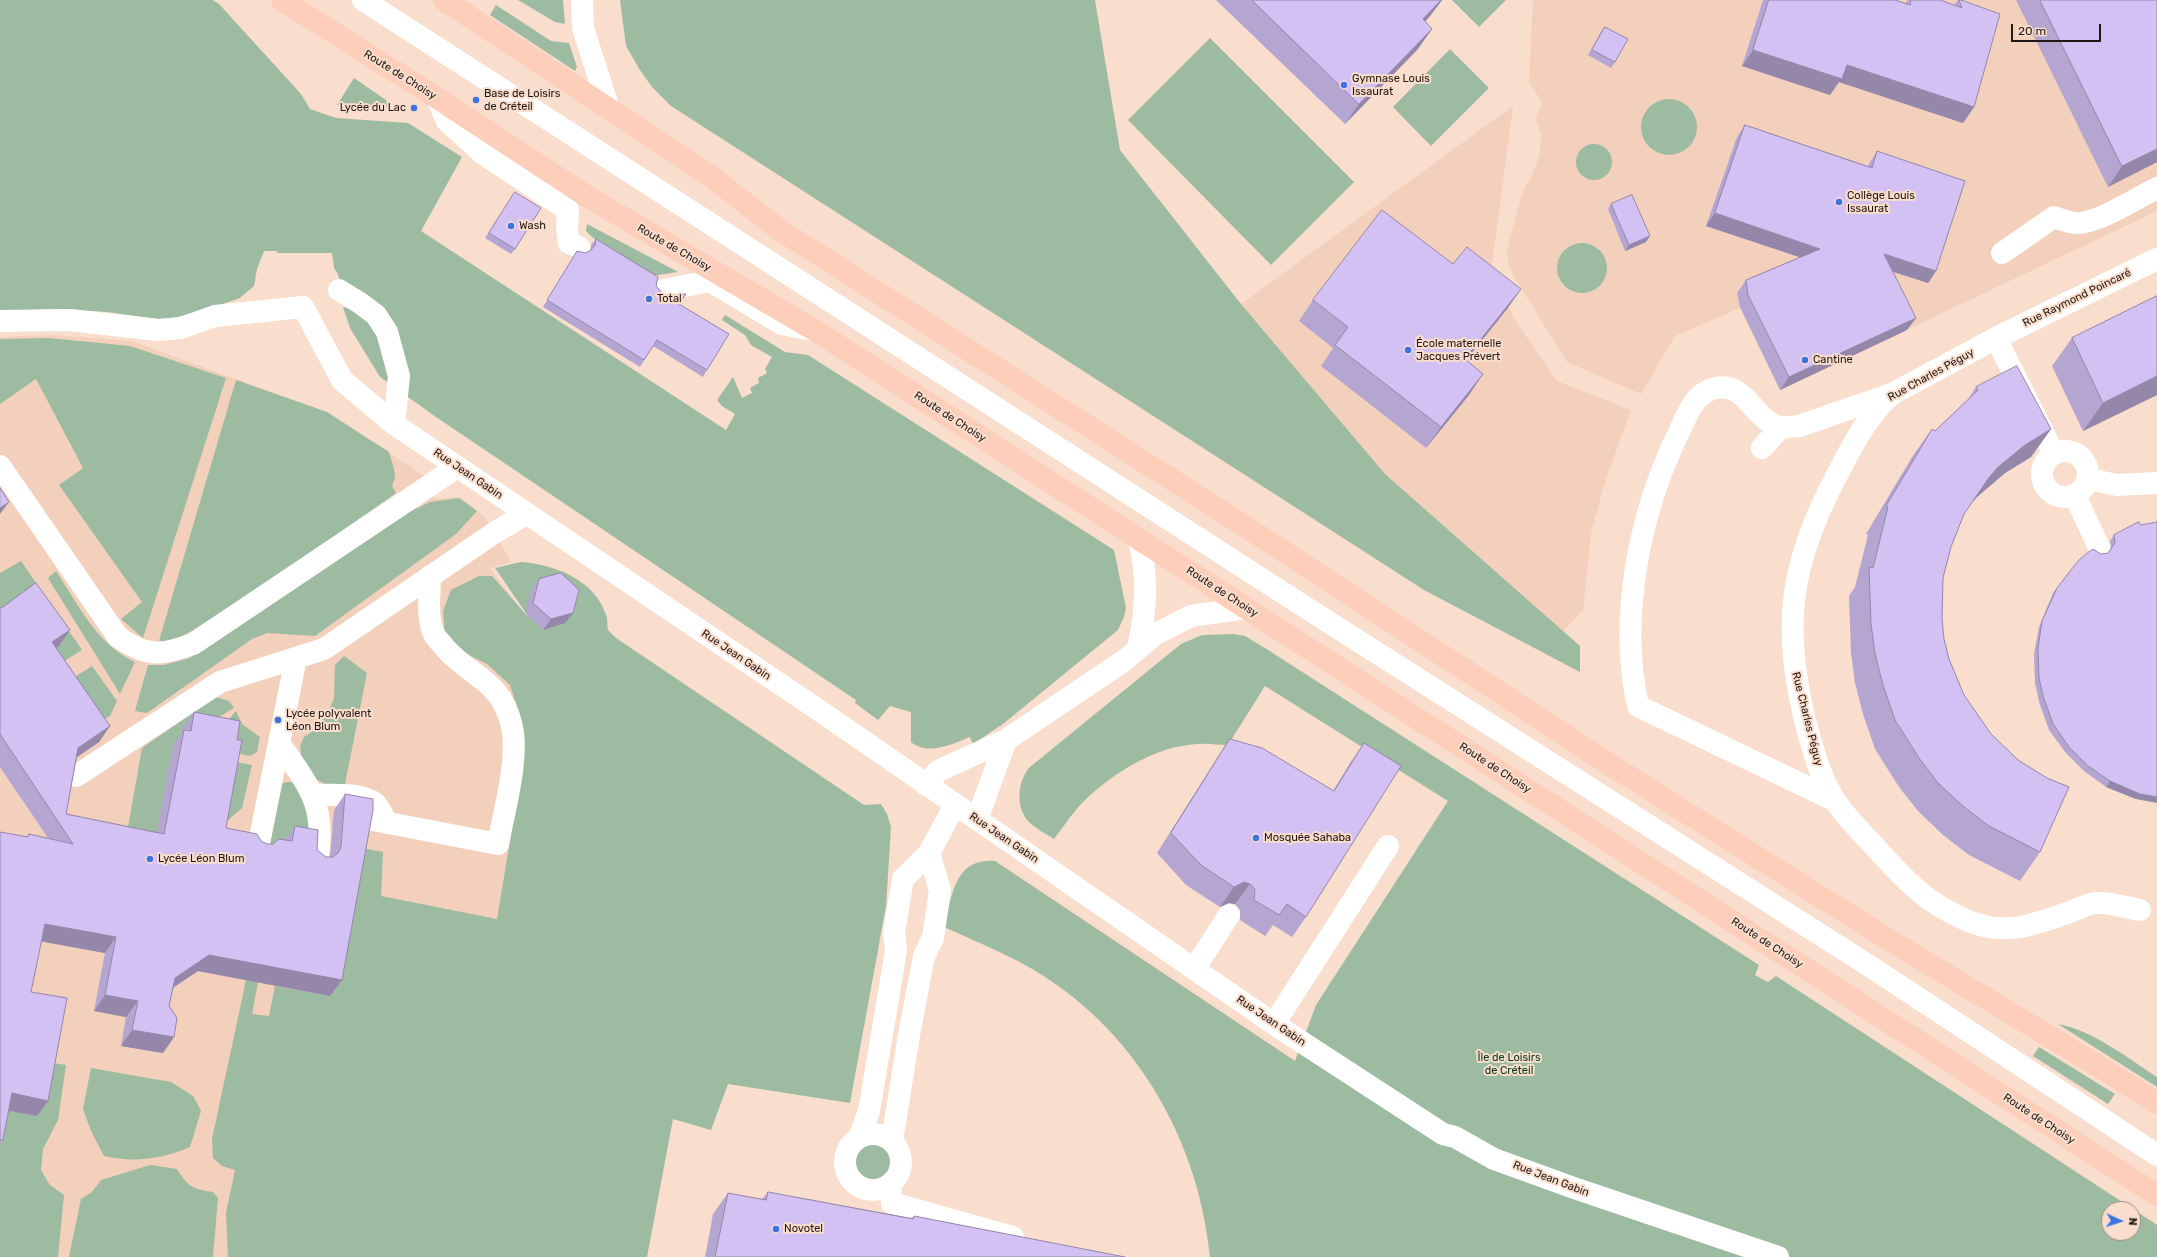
<!DOCTYPE html>
<html>
<head>
<meta charset="utf-8">
<style>
	body { margin:0 }
	#map { position:relative; width:2157px; height:1257px; overflow:hidden; background:#f9ddcd; font-family:Rubik,sans-serif }
	canvas { display:block }
	.north { position:absolute; left:2101px; top:1201px; width:40px; height:40px; box-sizing:border-box; background:#f9ddcd; border:1px solid #a38e83; border-radius:50%; rotate:93deg; font-size:11px; font-weight:700; line-height:16px; text-align:center; color:#221813 }
	.north::after { content:''; display:block; margin:auto; width:14px; height:18px; background:#3a73e2; clip-path:polygon(50% 0,100% 100%,50% 72%,0 100%) }
	.scale { position:absolute; left:2011px; top:24px; width:90px; height:18px; box-sizing:border-box; border:2px solid #221813; border-top:0; padding-left:5px; font-size:12px; line-height:14px; white-space:nowrap; color:#221813; -webkit-text-stroke:3px #f9ddcd; paint-order:stroke }
</style>
</head>
<body>
<div id="map">
<canvas width="2157" height="1257"></canvas>
<div class="north">N</div>
<div class="scale">20 m</div>
</div>
<script>
const g = document.querySelector('canvas').getContext('2d');
g.lineJoin = 'round';
function fill(path, color) {
  g.fillStyle = color;
  g.fill(path, 'evenodd');
}
function stroke(path, color, width, dash) {
  g.strokeStyle = color;
  g.lineWidth = width;
  g.lineCap = dash ? 'butt' : 'round';
  g.setLineDash(dash || []);
  g.stroke(path);
}
function label(font, color, halo, rows, align = 'center') {
  g.font = font + ' Rubik,sans-serif';
  g.lineWidth = 4;
  g.setLineDash([]);
  g.textBaseline = 'middle';
  g.strokeStyle = halo;
  g.fillStyle = color;
  for (const [text, x, y, turn = 0] of rows) {
    g.save();
    g.translate(x, y);
    g.rotate((+turn || 0) * Math.PI / 180);
    g.textAlign = isNaN(turn) ? turn : align;
    if (halo) g.strokeText(text, 0, 0);
    g.fillText(text, 0, 0);
    g.restore();
  }
}
const built = new Path2D(`
	M1533,0H2157V211L1780,390L1740,308L1675,336L1641,394L1567,362L1513,275L1508,263L1507,251L1522,193L1532,175L1540,154L1541,135L1536,118L1542,102L1529,82Z
	M1513,106L1492,264L1514,319L1557,381L1631,410L1605,482L1591,532L1583,610L1563,631L1385,474L1241,304Z
	M50,335L131,341L327,412L424,476L435,499L460,497L485,517L511,562L490,568L537,631L576,809L397,1257H0V337Z`);
const green = new Path2D(`
	M0,0H213L219,4L301,94L310,109L336,118L408,123L462,157L421,231L726,430L735,414L722,406L717,400L733,377L742,398L752,393L750,388L759,383L758,378L767,373L765,369L772,357L751,345L745,335L722,320L725,315L785,352L808,355L1114,550L1126,608L1124,617L1118,630L1003,724L973,744L970,737C952,744 929,756 911,742V712L890,706L878,720L855,703L856,700L436,417L380,377L350,328L343,307L347,308L338,274L334,268L332,253H277V251H264L257,269L254,286L240,298L208,309L166,320L107,312L61,309L0,311Z
	M518,0H563L565,24L555,22Z
	M620,0H1095L1120,150L1241,304L1385,474L1580,646V672L1424,590L671,106L652,87L640,70L626,46Z
	M1452,0H1506L1479,27Z
	M496,5L551,41L569,43L577,67L575,71L490,15Z
	M1210,38L1354,182L1271,265L1128,120Z
	M1450,49L1489,88L1431,146L1393,107Z
	M354,78L386,100L388,107L386,108L337,105Z
	M1641 127a28 28 0 1 1 56 0a28 28 0 1 1-56 0Z
	M1576 162a18 18 0 1 1 36 0a18 18 0 1 1-36 0Z
	M587,224L678,272L652,276L592,237L586,231Z
	M1557 268a25 25 0 1 1 50 0a25 25 0 1 1-50 0Z
	M49,338L130,346L226,378L143,638L121,619L142,602L59,485L83,468L36,379L0,404V339Z
	M236,380L327,412L389,452L394,469L395,478L392,486L396,493L263,586L192,631L172,641H159Z
	M459,498L477,511L456,534L315,636L267,633L252,639L147,713L135,711L148,665H164L190,658L407,513L430,502Z
	M21,561L82,650L50,670L41,658L59,646L0,616V573Z
	M521,562C554,564 595,580 606,615C608,619 607,625 608,630L616,638L864,805L881,804L887,814L891,827L886,906L850,1103L728,1084L711,1130L673,1119L647,1257H228L226,1213L235,1170L222,1166L213,1158L212,1139L246,980L258,982L252,1014L269,1016L275,986L330,996L358,847L383,852L381,896L497,919L521,775L523,726L510,685L487,664L458,650L445,635L443,611L451,590L479,576H492L530,619L495,568Z
	M56,571C78,604 97,645 135,662L120,694L48,578Z
	M1233,634L1245,636L1268,650L1759,965L1755,975L1768,982L1776,976L2133,1209H2109V1233H2133V1209L2157,1225V1257H1210C1199,1144 1140,1037 1042,975C1012,956 977,942 944,927C952,897 954,857 995,861L1295,1061L1316,1005L1448,801L1265,686L1228,745C1218,745 1207,743 1197,744C1156,746 1113,773 1084,801C1073,812 1064,826 1054,839C1046,834 1037,829 1030,823C1015,809 1017,781 1030,767L1181,644L1202,635Z
	M344,656L367,673L344,789L329,786L314,778L302,763L300,746L304,737L315,730L327,714L334,699L335,665Z
	M92,666L117,701L110,716L90,728L61,686Z
	M216,697L229,701L234,708L210,722L179,746L153,850L125,844L142,748Z
	M236,711L242,724L260,737L257,752L250,756L226,751L216,734Z
	M230,761L252,765L242,808L217,830Z
	M286,782H292L304,795L312,837L268,855L282,784Z
	M2058,1024C2094,1031 2126,1057 2157,1077V1087Z
	M2039,1047L2115,1094L2108,1104L2033,1056Z
	M47,1062L66,1065L58,1120L43,1149L41,1170L50,1185L64,1195L58,1257H0V1111Z
	M91,1068L171,1082L193,1096L201,1111L190,1147C163,1159 132,1163 104,1156L91,1131L83,1109Z
	M854 1163a21 21 0 1 1 42 0a21 21 0 1 1-42 0Z
	M150,1165L177,1169C188,1187 193,1189 213,1192L218,1198L213,1257H69L81,1199L92,1192L101,1180Z`);
const minor = new Path2D(`
	M363,0L1319,616L1868,965L2157,1155
	M582,0L583,28L609,109
	M437,98L447,121L482,153L568,210
	M568,210L567,228L569,243L579,247
	M2002,253L2054,217C2063,220 2072,224 2081,223C2105,219 2135,199 2157,188
	M339,290L360,303L376,315L387,332L399,376L394,424
	M664,290L710,281L782,324L813,330
	M0,321L70,320L158,330L181,328L215,316L303,307L342,380L394,424L823,713L1274,1024L1443,1134L1455,1137L1494,1159L1574,1188L1778,1257
	M1996,338L2054,454
	M1762,448L1781,427
	M2042 474a23 23 0 1 1 46 0a23 23 0 1 1-46 0Z
	M0,466L118,637C147,657 160,656 193,644L457,467
	M2088,479L2117,485L2157,483
	M2075,496L2099,547
	M1138,647C1147,610 1148,576 1139,539
	M279,743C309,786 327,806 317,861
	M76,776L220,682L324,649L494,533L526,514
	M926,785L938,771L1006,740L1125,660L1154,635L1191,616L1246,608
	M312,795C328,795 363,792 376,804C380,809 384,817 387,823
	M1834,800L1638,706C1618,618 1640,511 1679,432C1688,413 1694,393 1716,388C1743,382 1753,414 1772,424C1780,429 1790,427 1799,426L1889,395
	M373,820L498,844C504,811 519,760 512,727C502,680 472,678 445,648C442,644 438,640 435,636C426,619 430,596 430,576
	M977,820L1006,740
	M258,848L296,658
	M2140,910C2127,908 2111,902 2097,903C2089,903 2078,909 2070,912C2033,925 2004,937 1966,920C1926,903 1904,879 1876,848C1862,832 1845,817 1834,799C1820,777 1813,749 1806,724C1781,625 1790,563 1838,473C1853,444 1868,415 1892,394L1996,338L2157,259
	M1195,968L1229,915
	M1274,1024L1388,846
	M845 1162a28 28 0 1 1 56 0a28 28 0 1 1-56 0Z
	M859,1138L869,1111L896,951L894,932L903,879L929,853L955,805
	M892,1141L909,1035L924,956L933,938L940,890L929,853
	M890,1186L892,1203L1013,1237`);
const major = new Path2D(`
	M282,0L437,98L588,197L816,331L2157,1195
	M444,0L709,175L780,230L1240,523L1609,764L1899,946L2108,1072L2157,1103`);
const wall = new Path2D(`
	M1216,0H1442L1430,16L1425,22L1432,29L1417,50L1345,124Z
	M1763,0H1895L1905,3L1908,0H1940L1954,5L1958,0H1961L1974,107L1963,123L1839,82L1830,95L1742,66Z
	M2016,0H2157V162L2108,187Z
	M1605,27L1615,62L1611,68L1588,55L1601,32Z
	M1745,125L1868,166L1869,164L1877,151L1936,271L1928,283L1893,272L1907,330L1780,390L1740,307L1737,293L1746,280L1800,257L1706,226L1737,137Z
	M512,197L515,249L511,254L485,238Z
	M1611,204L1646,242L1625,251L1608,209Z
	M596,239L656,286L664,295L679,304L707,370L703,377L653,346L640,367L543,307L577,251L585,253L591,251V245Z
	M1453,264L1521,289L1507,309L1466,360L1469,395L1426,448L1321,366L1333,348L1299,321L1313,300Z
	M2157,296V395L2083,431L2052,366L2072,338Z
	M1976,387L2051,429L2031,457L2005,473L1977,497L1971,503L1964,514L1951,547L1943,578L1942,619L1944,639L1949,659L1964,695L2040,852L2020,881L1969,855L1943,835L1918,811L1899,787L1875,749L1863,714L1855,683L1851,653L1849,596L1855,587L1868,535L1866,534L1912,457L1932,429L1935,431L1967,401Z
	M2139,522L2136,799L2106,787L2084,771L2065,752L2049,730L2039,702L2035,683L2034,654L2039,627L2053,593L2057,588L2101,554L2108,553L2111,548L2110,541L2114,535Z
	M539,579L565,623L543,630L526,614L531,590Z
	M0,607L59,646L56,647L110,726L99,742L77,757L66,814L157,832L173,745L182,732L183,728L194,712L237,740L226,828L261,841L267,844H273L285,840L295,826L317,850L326,857H330L334,810L345,794L330,996L198,971L173,988L169,1006L174,1037L163,1053L121,1046L126,1017L94,1011L105,953L41,941L31,992L48,1101L37,1116L8,1111L3,1140L0,1144V832L26,837L29,834L48,838L0,767Z
	M1230,739L1333,791L1350,763L1364,743L1306,917L1292,937L1273,925L1265,936L1240,920V910L1235,904L1229,903L1220,907L1186,885L1157,853L1216,760Z
	M768,1192L912,1218L914,1216L1125,1257H705L713,1214L728,1193L762,1199Z`);
const shadedWall = new Path2D(`
	M1441,0H1442L1430,16L1408,40L1423,19Z
	M1432,29L1417,50L1345,124L1359,104Z
	M1753,50L1847,65L1974,107L1963,123L1839,82L1830,95L1742,66Z
	M2157,149V162L2108,187L2122,166Z
	M1715,213L1820,249L1811,261L1706,226Z
	M1650,236L1646,242L1625,251L1629,245Z
	M1884,254L1936,271L1928,283L1876,266Z
	M1521,289L1507,309L1450,380L1465,359Z
	M1916,318L1907,330L1780,390L1789,377Z
	M1483,374L1469,395L1426,448L1441,427Z
	M2157,376V395L2083,431L2103,403Z
	M2051,429L2031,457L2005,473L1977,497L1968,507L1988,479L1997,468L2025,445Z
	M9,502L0,514V508Z
	M573,613L565,623L543,630L551,619Z
	M70,630L59,646L41,658L52,642Z
	M110,726L99,742L67,764L78,748Z
	M2110,781L2157,797V803L2136,799L2106,787Z
	M1244,882L1250,884L1235,904L1229,903L1220,907L1234,887Z
	M45,924L116,937L105,953L33,940Z
	M209,955L342,980L330,996L198,971L163,994L175,978Z
	M105,995L138,1001L126,1017L94,1011Z
	M132,1030L174,1037L163,1053L121,1046Z
	M12,1093L48,1101L37,1116L0,1109Z`);
const building = new Path2D(`
	M1252,0H1441L1423,19L1432,29L1359,104Z
	M1769,0H1895L1910,5L1911,0H1940L1962,8L1959,0H1961L2000,14L1974,107L1847,65L1842,79L1753,50Z
	M2040,0H2157V149L2122,166Z
	M1605,27L1628,39L1615,62L1592,50Z
	M1745,125L1872,168L1877,151L1965,181L1936,271L1884,254L1916,318L1789,377L1748,295L1746,280L1820,249L1715,213Z
	M515,192L541,208L515,249L489,233Z
	M1632,195L1650,236L1629,245L1611,204Z
	M1382,210L1453,264L1467,247L1521,289L1465,359L1483,374L1441,427L1335,345L1348,327L1313,300Z
	M596,239L658,277L656,286L664,295L686,294L679,304L729,334L707,370L657,340L644,360L547,300L577,251L585,253L591,250L595,245Z
	M2157,296V376L2103,403L2072,338Z
	M2017,366L2051,429L2025,445L1997,468L1988,479L1964,514L1951,547L1943,578L1942,619L1944,639L1949,659L1964,695L1991,734L2018,760L2047,778L2069,787L2040,852L1989,826L1963,806L1938,783L1919,758L1895,720L1883,685L1875,654L1871,624L1869,567L1873,568L1888,507L1886,506L1932,429L1935,431L1978,390L1976,387Z
	M0,488L9,502L0,508Z
	M2139,522L2141,525L2157,522V797L2140,794L2110,781L2088,766L2069,747L2053,724L2043,696L2039,678L2038,648L2042,621L2057,588L2078,561L2086,554L2093,549L2101,554L2108,553L2115,543L2114,535Z
	M561,573L579,590L573,613L551,619L533,603L539,579Z
	M36,583L70,630L52,642L110,726L78,748L66,814L164,834L184,730L191,731L194,712L240,721L237,740H242L226,828L257,834L261,841L267,844H273L279,839L292,841L295,826L318,830L317,850L326,857H333L338,853L341,847L345,794L373,799V810L342,980L209,955L175,978L169,1006L177,1018L174,1037L132,1030L138,1001L105,995L116,937L45,924L31,992L67,998L48,1101L12,1093L3,1140H0V832L28,837L29,834L73,844L0,734V607L1,608Z
	M1230,739L1262,748L1334,791L1364,743L1401,766L1306,917L1287,904L1279,915L1254,900L1255,889L1250,884L1244,882L1234,887L1201,865L1171,833Z
	M768,1192L913,1219L914,1216L1125,1257H715L728,1193L766,1200Z`);
const markers = [
	[1344,85,4,"#3a73e2"],
	[476,100,4,"#3a73e2"],
	[414,108,4,"#3a73e2"],
	[1839,202,4,"#3a73e2"],
	[511,226,4,"#3a73e2"],
	[649,299,4,"#3a73e2"],
	[1408,350,4,"#3a73e2"],
	[1805,360,4,"#3a73e2"],
	[278,720,4,"#3a73e2"],
	[1256,838,4,"#3a73e2"],
	[150,859,4,"#3a73e2"],
	[776,1229,4,"#3a73e2"]
];
const streetNames = [
	["Route de Choisy",400,75,32],
	["Route de Choisy",674,248,30],
	["Rue Raymond Poincaré",2077,298,-26],
	["Rue Charles Péguy",1931,375,-29],
	["Route de Choisy",950,417,33],
	["Rue Jean Gabin",468,474,34],
	["Route de Choisy",1222,592,33],
	["Rue Jean Gabin",736,655,34],
	["Rue Charles Péguy",1807,719,76],
	["Route de Choisy",1495,768,33],
	["Rue Jean Gabin",1004,838,34],
	["Route de Choisy",1767,943,33],
	["Rue Jean Gabin",1271,1021,34],
	["Route de Choisy",2039,1119,33],
	["Rue Jean Gabin",1551,1179,21]
];
const poiNames = [
	["Gymnase Louis",1352,79],
	["Issaurat",1352,92],
	["Base de Loisirs",484,94],
	["de Créteil",484,107],
	["Lycée du Lac",406,108,"right"],
	["Collège Louis",1847,196],
	["Issaurat",1847,209],
	["Wash",519,226],
	["Total",657,299],
	["École maternelle",1416,344],
	["Jacques Prévert",1416,357],
	["Cantine",1813,360],
	["Lycée polyvalent",286,714],
	["Léon Blum",286,727],
	["Mosquée Sahaba",1264,838],
	["Lycée Léon Blum",158,859],
	["Novotel",784,1229]
];
const parkNames = [
	["Île de Loisirs",1509,1058],
	["de Créteil",1509,1071]
];
fill(built, '#f2d0bc');
fill(green, '#9cbba1');
stroke(minor, '#fff', 22);
stroke(major, '#fdceb9', 22);
fill(wall, '#b5a6d1');
fill(shadedWall, '#9487aa');
fill(building, '#d3c1f3');
stroke(building, '#9487aa', 1);
for (const [x, y, r, color] of markers) {
  const dot = new Path2D();
  dot.arc(x, y, r, 0, 2 * Math.PI);
  g.fillStyle = color;
  g.fill(dot);
  stroke(dot, '#f9ddcd', 1.5);
}
label('11px', '#221813', '#f9ddcd', streetNames);
label('11px', '#221813', '#f9ddcd', poiNames, 'left');
label('11px', '#003512', '#f9ddcd', parkNames);
</script>
</body>
</html>
